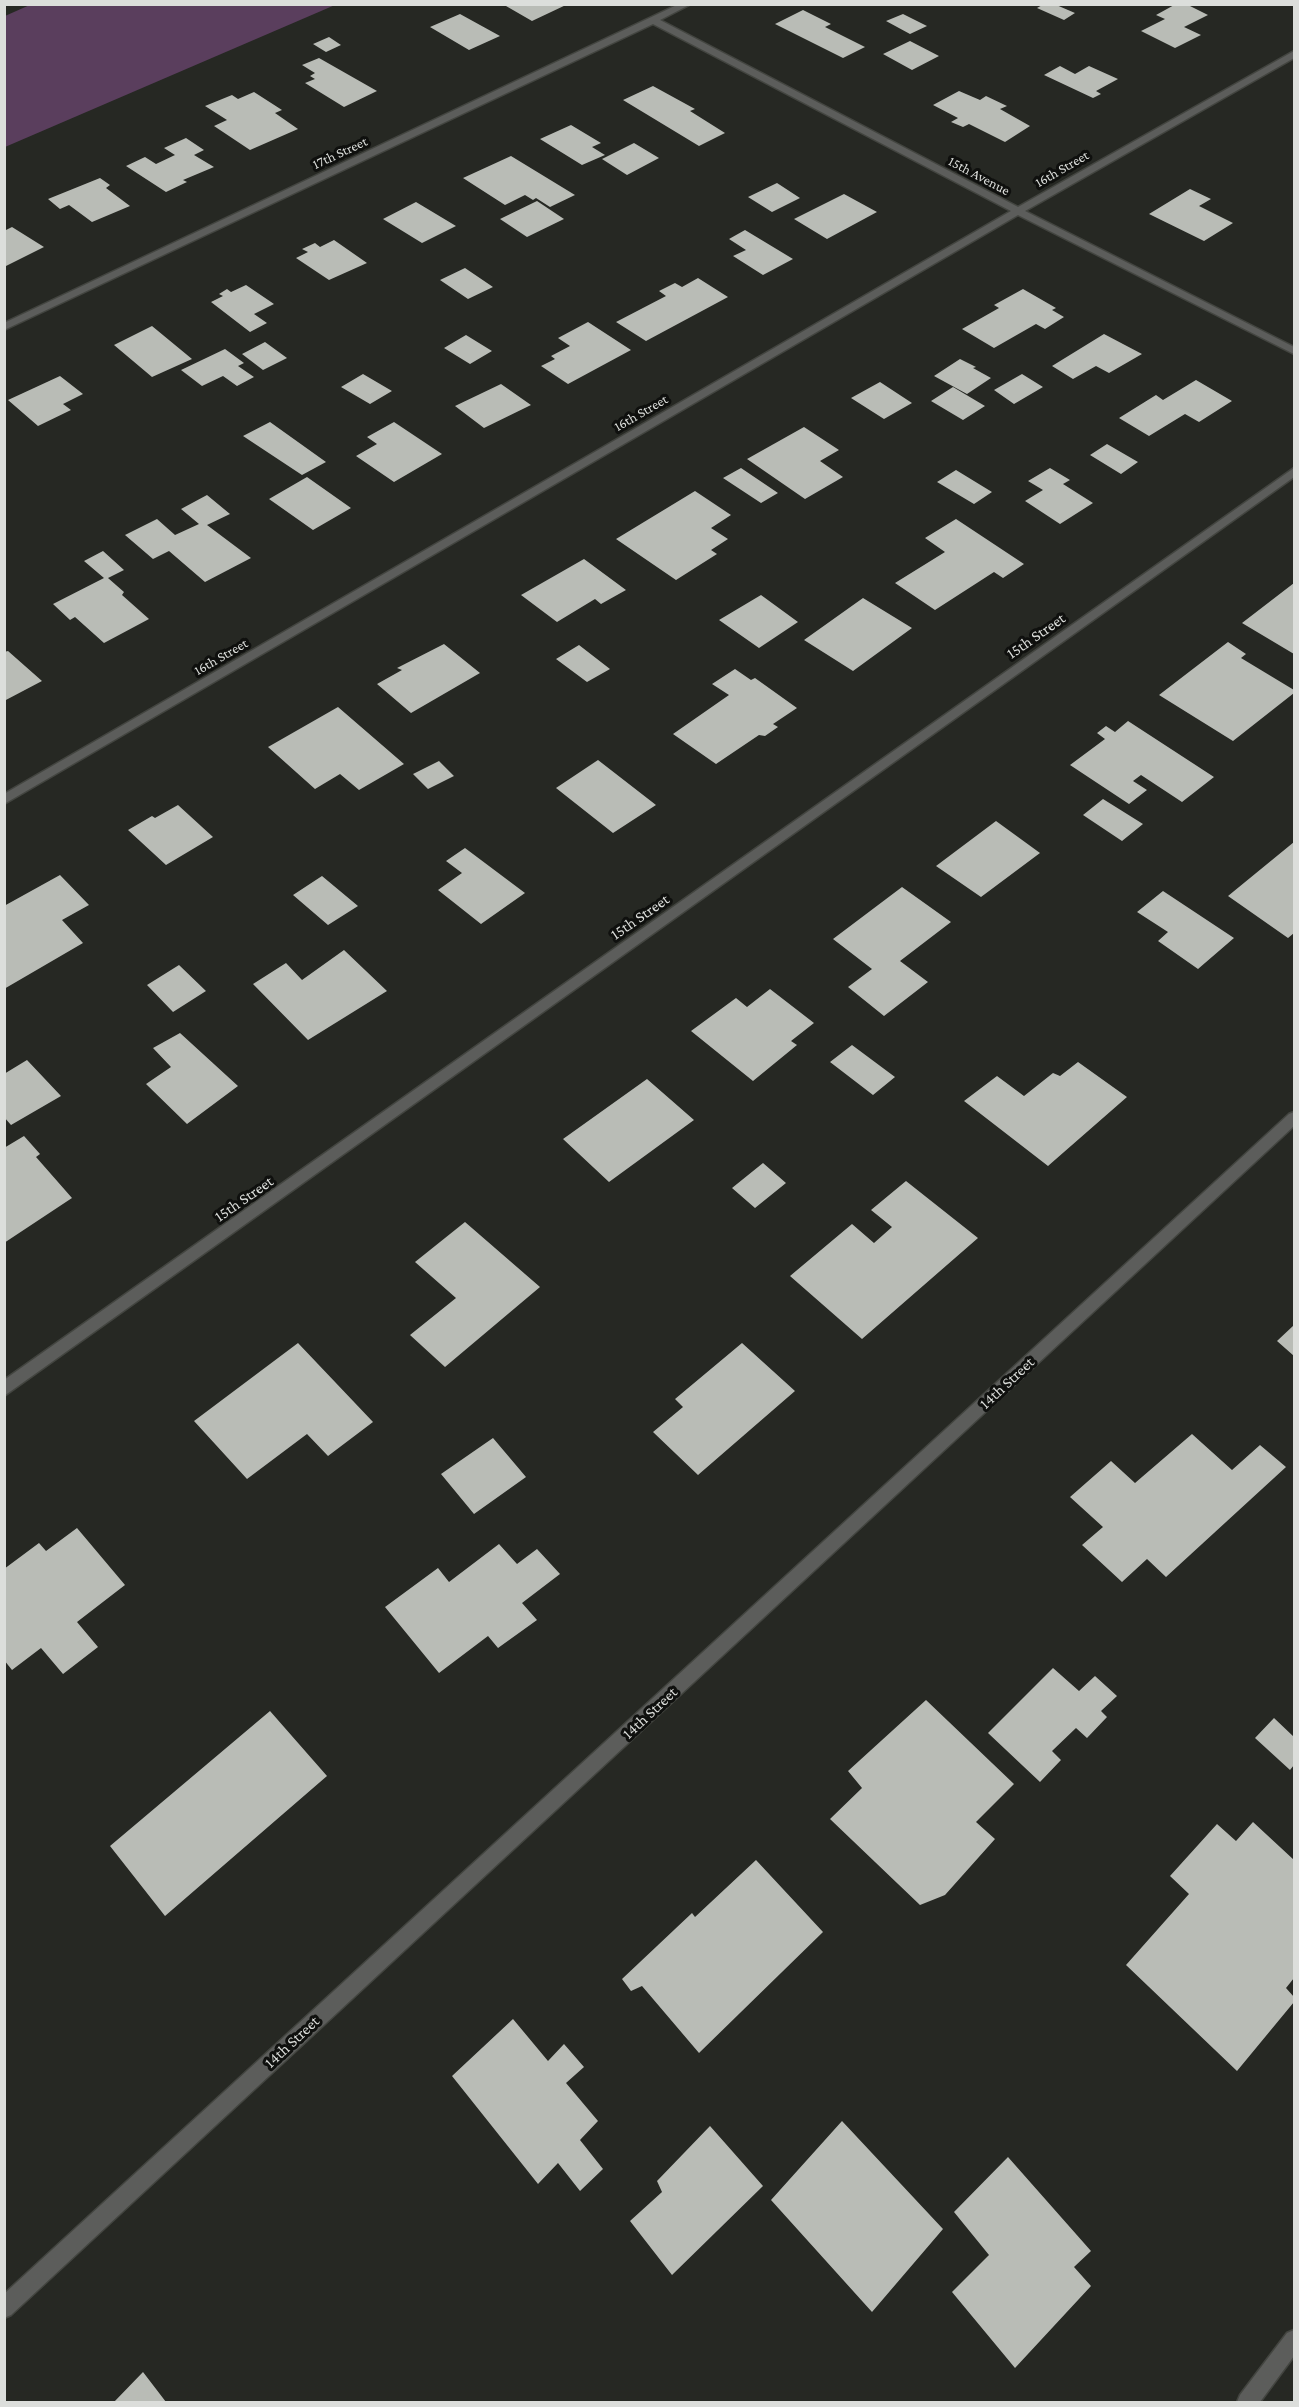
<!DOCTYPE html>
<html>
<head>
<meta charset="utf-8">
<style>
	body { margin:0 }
	#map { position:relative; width:1299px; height:2407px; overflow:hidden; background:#262823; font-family:"Crimson Pro",serif }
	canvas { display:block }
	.frame { position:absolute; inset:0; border:6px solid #dcdedb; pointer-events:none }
</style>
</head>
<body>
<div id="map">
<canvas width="1299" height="2407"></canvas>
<div class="frame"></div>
</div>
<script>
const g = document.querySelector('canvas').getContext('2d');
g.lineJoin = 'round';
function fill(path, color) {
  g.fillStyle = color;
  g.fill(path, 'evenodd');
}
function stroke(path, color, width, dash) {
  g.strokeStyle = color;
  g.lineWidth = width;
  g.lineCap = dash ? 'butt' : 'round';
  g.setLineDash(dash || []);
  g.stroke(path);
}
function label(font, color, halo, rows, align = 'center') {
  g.font = font + ' "Crimson Pro",serif';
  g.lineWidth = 6;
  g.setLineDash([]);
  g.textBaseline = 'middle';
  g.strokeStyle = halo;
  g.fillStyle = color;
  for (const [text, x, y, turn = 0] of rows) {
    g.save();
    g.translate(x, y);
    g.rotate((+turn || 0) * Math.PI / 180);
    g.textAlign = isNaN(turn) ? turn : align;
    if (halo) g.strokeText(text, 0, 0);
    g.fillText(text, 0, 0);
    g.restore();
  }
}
const green = new Path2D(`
	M32,4H335V5L5,147V16Z`);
const building = new Path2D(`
	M510,4H568L532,21L506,6Z
	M1044,4H1054L1075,13L1064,20L1037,8Z
	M1176,4H1186L1208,15L1184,27L1201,35L1175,48L1141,31L1165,19L1156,15Z
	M803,10L831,24L825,27L865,47L843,58L775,24Z
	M460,14L500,36L469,50L430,27Z
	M903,14L927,26L910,34L886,21Z
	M329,37L341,45L326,52L313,44Z
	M910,41L939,56L912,70L883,54Z
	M319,58L377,91L344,107L305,83L315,79L310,76L315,73L302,65Z
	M1060,66L1075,74L1089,66L1118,79L1096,91L1101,94L1093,98L1044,75Z
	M653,86L695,109L690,111L725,133L699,146L623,100Z
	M959,91L980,100L986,96L1007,106L1000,109L1030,126L1005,142L969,124L963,127L951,122L958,118L933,105Z
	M254,92L282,110L275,113L298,129L250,150L214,126L227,120L205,106L232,95L238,99Z
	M571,125L601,143L592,147L605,155L582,165L540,139Z
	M186,138L204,150L194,155L214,167L183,180L187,182L166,192L126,166L145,157L156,164L175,155L164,148Z
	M634,143L659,158L627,175L602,159Z
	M511,156L575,195L550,207L536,198L533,200L525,195L505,205L463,178Z
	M100,178L110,185L106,188L130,206L92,222L69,205L60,209L48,199Z
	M777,183L800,198L772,212L748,197Z
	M1190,189L1211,199L1199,206L1233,223L1204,241L1149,214Z
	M844,194L877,212L827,239L794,219Z
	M537,201L564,219L527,237L500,219Z
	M416,202L456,226L422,243L383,219Z
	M12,227L44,247L4,267V231Z
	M745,230L793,259L763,275L733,256L746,250L729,239Z
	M334,240L367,263L329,280L296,258L308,252L302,249L315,243L320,247Z
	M465,268L493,287L468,299L440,280Z
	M698,278L728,297L646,341L616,322L666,296L659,291L675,283L682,287Z
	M246,285L274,304L254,314L267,323L250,332L211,302L223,296L219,294L227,289L231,292Z
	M1023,289L1056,308L1052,310L1064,317L1045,329L1036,324L994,348L962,329L999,308L994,305Z
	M588,322L631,350L568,384L541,366L555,359L551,356L570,346L558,338Z
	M152,326L192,359L152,377L114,345Z
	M1104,334L1142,354L1109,373L1096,366L1073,379L1052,366Z
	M466,335L492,351L470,364L444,348Z
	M265,342L287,358L263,370L242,354Z
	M225,349L244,363L238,366L254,377L237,386L223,376L202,386L181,370Z
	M960,359L976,367L973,368L991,378L967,394L934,376Z
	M363,374L392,391L370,404L341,387Z
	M1022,374L1043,387L1014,404L994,390Z
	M60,376L83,394L63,404L71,410L38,426L8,400Z
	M1196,380L1232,401L1199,422L1185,414L1149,436L1119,418L1156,395L1163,400Z
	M880,382L912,403L884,419L851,398Z
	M501,384L531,405L484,428L455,406Z
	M953,387L985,406L963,420L931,401Z
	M270,422L326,462L302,475L243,436Z
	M394,422L442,454L394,482L356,456L377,444L367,437Z
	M804,427L839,450L820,461L843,477L805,499L747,459Z
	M1107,444L1138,462L1121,474L1090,455Z
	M741,468L778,493L761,503L723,478Z
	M1050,468L1070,480L1063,484L1093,503L1060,524L1025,501L1043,490L1028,481Z
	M956,470L992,492L974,504L937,482Z
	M307,477L351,508L313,530L269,499Z
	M695,491L731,515L711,528L728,539L711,550L717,554L676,580L616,539Z
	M207,495L230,514L207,525L251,558L205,582L169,551L153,559L125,535L157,519L175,535L199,524L181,509Z
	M956,519L1024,564L1003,578L994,572L935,610L895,583L945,552L925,538Z
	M103,551L124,570L108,578L124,592L122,595L149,619L104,643L75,617L70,620L53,604L104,578L84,561Z
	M584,559L626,590L601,604L595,599L557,622L521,595Z
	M1294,583V654L1242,623Z
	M761,595L798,622L759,648L719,620Z
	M863,598L912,628L853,671L804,640Z
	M1228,642L1246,654L1241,658L1294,690V693L1233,741L1159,695Z
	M444,644L480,673L411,713L377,684L402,670L397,668Z
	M579,645L610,669L587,682L556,659Z
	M8,651L42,681L4,701V652Z
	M735,669L751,680L755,678L797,708L773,724L778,727L765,736L759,735L716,764L673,734L729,695L712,684Z
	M338,707L404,764L359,790L340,774L315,789L268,747Z
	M1128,721L1214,777L1182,802L1141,775L1133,781L1147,790L1129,804L1070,765L1105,739L1097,733L1106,726L1115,732Z
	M598,760L656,805L613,833L556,788Z
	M439,761L454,776L428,789L413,774Z
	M1103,799L1143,824L1122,841L1083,815Z
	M178,805L213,837L166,865L128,830L152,816L155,818Z
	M996,821L1040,853L981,897L936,866Z
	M1294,842V933L1288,938L1228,896Z
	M465,848L525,893L481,924L438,890L462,873L446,861Z
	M60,875L89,905L62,920L83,943L4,989V906Z
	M322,876L358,906L328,925L293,895Z
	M902,887L951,922L900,961L928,982L884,1016L848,987L872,969L833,939Z
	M1163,891L1234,938L1198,969L1158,941L1168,932L1137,912Z
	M344,950L387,991L308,1040L253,984L286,963L302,980Z
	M179,965L206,991L173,1012L147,985Z
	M770,989L814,1023L791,1041L797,1045L753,1081L691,1031L736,998L747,1007Z
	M180,1033L238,1086L187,1124L146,1084L171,1067L153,1048Z
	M852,1045L895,1077L873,1095L830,1062Z
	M27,1060L61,1096L11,1125L4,1117V1074Z
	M1078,1062L1127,1097L1048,1166L964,1101L997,1076L1024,1096L1053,1073L1060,1076Z
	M647,1079L694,1120L609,1182L563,1139Z
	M24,1136L40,1154L36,1157L72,1198L4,1243V1148Z
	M763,1163L786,1183L755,1208L732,1188Z
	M906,1181L978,1238L862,1339L790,1276L852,1224L874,1243L892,1227L871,1210Z
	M465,1222L540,1287L445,1367L410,1335L456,1298L415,1262Z
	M1294,1325V1356L1277,1341Z
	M298,1343L373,1422L328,1456L307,1434L247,1479L194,1421Z
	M742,1343L795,1391L698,1475L653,1432L683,1407L675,1399Z
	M1192,1434L1232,1470L1260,1445L1286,1467L1166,1577L1147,1559L1122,1582L1082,1545L1103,1527L1070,1497L1111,1461L1135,1483Z
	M493,1438L526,1477L474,1514L441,1474Z
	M77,1528L125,1585L77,1622L98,1647L63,1674L41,1648L12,1670L4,1660V1569L39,1543L46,1551Z
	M499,1544L517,1564L537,1549L560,1574L522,1603L537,1620L498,1648L488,1636L439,1673L385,1607L438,1568L449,1582Z
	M1053,1668L1079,1691L1095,1676L1117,1696L1101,1711L1107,1717L1087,1738L1076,1728L1052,1751L1061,1760L1040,1782L988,1733Z
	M926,1700L1014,1784L976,1822L995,1839L945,1895L920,1905L830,1819L862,1788L848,1771Z
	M270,1711L327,1776L165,1916L110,1846Z
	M1274,1718L1294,1737V1765L1290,1770L1255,1738Z
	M1253,1822L1294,1860V1978L1286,1988L1294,1997V2002L1237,2071L1126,1965L1189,1894L1170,1876L1217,1824L1236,1841Z
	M756,1860L823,1932L699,2053L642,1986L631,1991L622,1979L692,1913L695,1917Z
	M513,2019L548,2061L564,2044L584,2067L566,2083L598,2121L580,2140L603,2169L580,2191L558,2163L538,2184L452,2076Z
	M842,2121L943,2229L872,2312L771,2200Z
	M710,2126L763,2186L672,2275L630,2221L662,2192L657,2181Z
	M1008,2157L1091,2251L1074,2267L1091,2286L1015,2368L952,2292L989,2255L954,2212Z
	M143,2372L166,2402H114Z`);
const street = new Path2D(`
	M679,4H691L660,20L1018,207L1294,51V58L1025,211L1294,347V354L1018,215L4,804V794L1011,211L653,24L4,330V323Z
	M1294,468V477L4,1396V1380Z
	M1294,1112V1126L11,2315L4,2318V2294L1289,1114Z
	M1294,2330V2356L1260,2402H1237L1240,2395L1287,2333Z`);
const farStreetnames = [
	["17th Street",340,153,-25],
	["16th Street",1062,169,-30],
	["15th Avenue",979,176,28],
	["16th Street",641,413,-30],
	["16th Street",221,657,-30]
];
const streetNames = [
	["15th Street",1036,636,-35],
	["15th Street",640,917,-35],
	["15th Street",244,1199,-35],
	["14th Street",1007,1383,-43],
	["14th Street",650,1713,-43],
	["14th Street",292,2042,-43]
];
fill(green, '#5a3e5d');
fill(building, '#b9bcb6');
stroke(street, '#434540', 3);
fill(street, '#5c5d5b');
label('14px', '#dcdedb', '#0f100e', farStreetnames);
label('16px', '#dcdedb', '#0f100e', streetNames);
</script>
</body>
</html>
